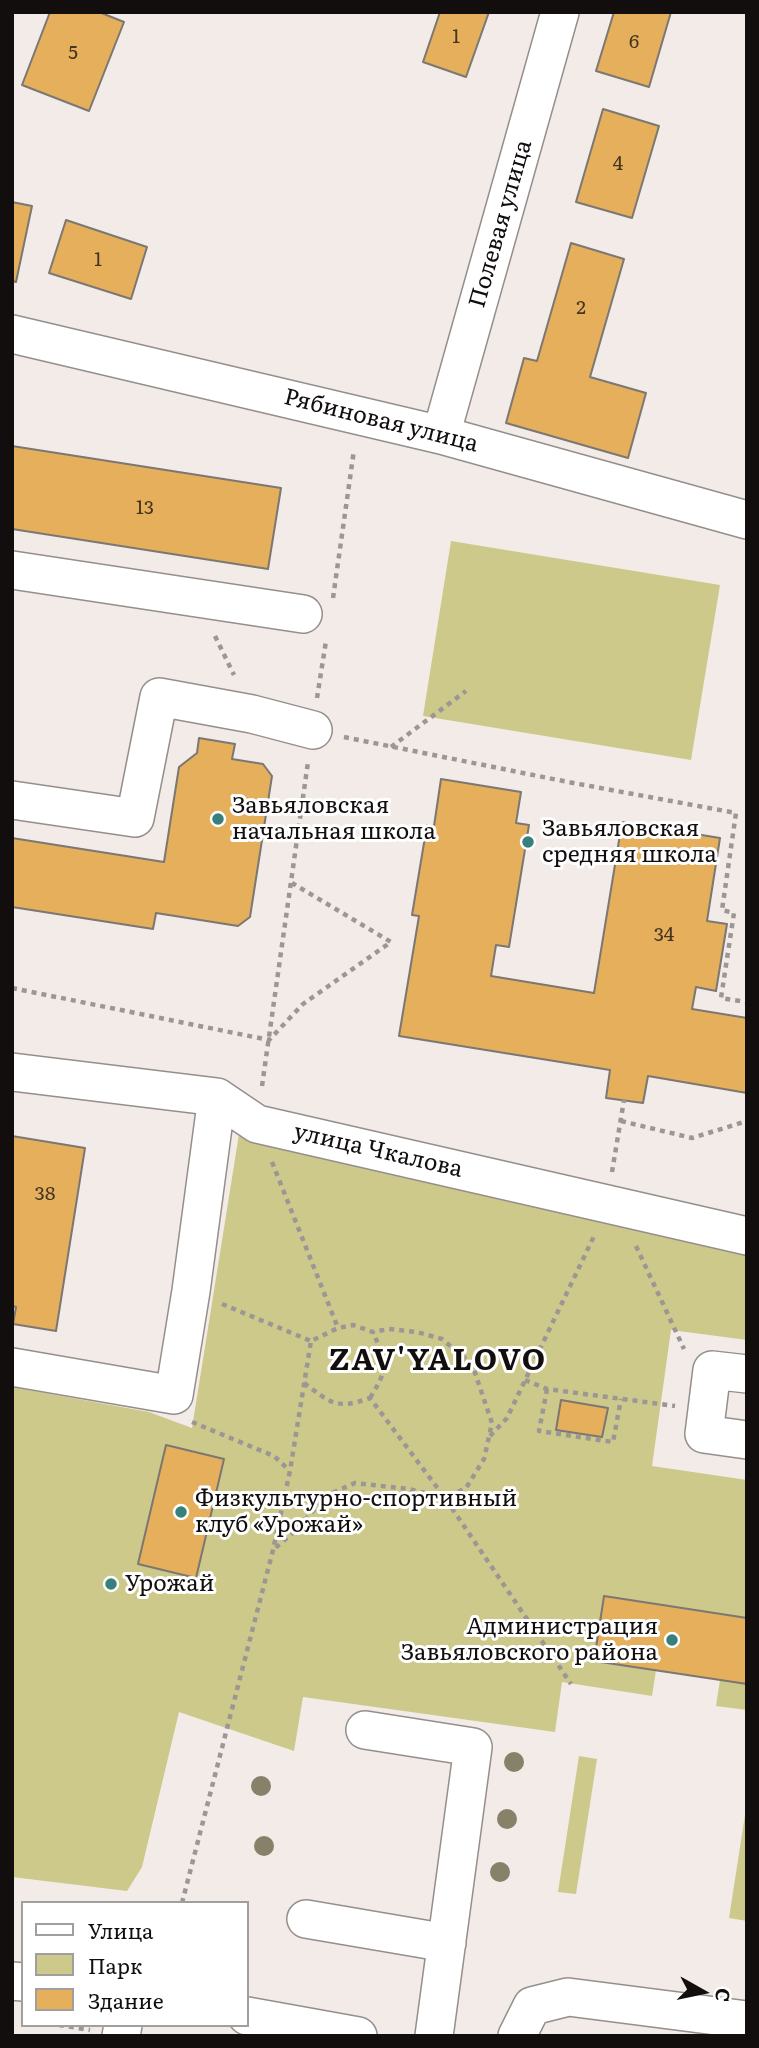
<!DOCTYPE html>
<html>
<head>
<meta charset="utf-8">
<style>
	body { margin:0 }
	#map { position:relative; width:759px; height:2048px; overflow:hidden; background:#f2ebe8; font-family:Literata,serif }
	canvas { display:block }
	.frame { position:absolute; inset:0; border:14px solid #110e0d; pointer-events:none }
	.legend { position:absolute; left:21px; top:1901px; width:228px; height:126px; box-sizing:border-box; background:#fff; border:2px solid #a09f9e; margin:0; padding:9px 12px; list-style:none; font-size:21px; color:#110e0d }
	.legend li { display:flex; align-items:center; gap:14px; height:35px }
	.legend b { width:35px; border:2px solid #a09f9e }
	.north { position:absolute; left:668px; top:1957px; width:70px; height:70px; -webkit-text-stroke:5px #fff; paint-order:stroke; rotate:99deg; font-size:19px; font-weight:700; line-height:28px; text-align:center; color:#110e0d }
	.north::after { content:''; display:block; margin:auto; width:24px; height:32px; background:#110e0d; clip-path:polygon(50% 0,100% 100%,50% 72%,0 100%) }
</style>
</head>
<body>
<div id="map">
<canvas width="759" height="2048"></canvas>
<div class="frame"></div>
<ul class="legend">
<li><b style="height:9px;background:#fff"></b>Улица</li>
<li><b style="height:19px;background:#cdc98b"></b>Парк</li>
<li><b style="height:19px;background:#e5af5c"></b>Здание</li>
</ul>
<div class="north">С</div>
</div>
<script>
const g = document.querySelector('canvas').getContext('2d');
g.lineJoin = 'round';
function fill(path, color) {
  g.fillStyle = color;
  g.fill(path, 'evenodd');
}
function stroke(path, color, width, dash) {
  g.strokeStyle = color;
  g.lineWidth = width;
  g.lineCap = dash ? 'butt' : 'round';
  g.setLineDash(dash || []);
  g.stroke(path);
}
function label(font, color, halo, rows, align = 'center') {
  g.font = font + ' Literata,serif';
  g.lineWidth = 6;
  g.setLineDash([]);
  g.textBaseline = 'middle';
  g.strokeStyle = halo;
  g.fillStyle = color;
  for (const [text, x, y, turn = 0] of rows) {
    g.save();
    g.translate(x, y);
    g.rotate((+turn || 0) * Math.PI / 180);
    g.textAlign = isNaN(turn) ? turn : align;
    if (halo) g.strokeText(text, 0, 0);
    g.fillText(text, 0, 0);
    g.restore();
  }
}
const green = new Path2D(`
	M451,541L720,585L691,760L423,716Z
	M239,1134L747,1249V1340L671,1330L652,1466L747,1480V1618L595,1661L656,1670L652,1696L562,1682L555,1732L303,1697L294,1751L179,1712L142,1867L127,1891L12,1877V1387L149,1412L192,1428Z
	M720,1680L747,1684V1710L716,1706Z
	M579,1756L597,1759L576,1894L558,1892Z
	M747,1802V1921L729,1918Z`);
const building = new Path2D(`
	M50,12H99L124,22L89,111L22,85Z
	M440,12H489L466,77L423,62Z
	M614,12H671L649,87L596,71Z
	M603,109L659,126L632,218L576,202Z
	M12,202L32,206L16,282L12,281Z
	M66,220L147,247L131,299L49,273Z
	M571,243L624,259L590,377L646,393L628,458L506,423L524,358L537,361Z
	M12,446L281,488L268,569L12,529Z
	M199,738L235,744L232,759L263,764L272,776L250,917L238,926L156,913L153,929L12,907V838L164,862L179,767L197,753Z
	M441,779L521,792L516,823L529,825L509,947L496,945L491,976L594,993L622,822L720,838L707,921L727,924L716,991L696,987L692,1009L747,1018V1093L648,1076L643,1103L606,1098L610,1070L399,1036L419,916L412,915L427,825L434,826Z
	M12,1136L85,1148L56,1331L13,1324L16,1307L12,1306Z
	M561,1400L608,1408L602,1437L556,1430Z
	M166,1445L224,1459L196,1578L138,1564Z
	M604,1596L747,1618V1684L594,1661Z`);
const path = new Path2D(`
	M333,598L354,450
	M215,636L234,675
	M317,698L326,641
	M344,737L568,782L736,813L722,910L734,913L721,998L747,1002
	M391,747L466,691
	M12,988L269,1040L303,1004L391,942L292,883
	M262,1086L308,762
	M621,1121L692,1138L747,1121
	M272,1162L338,1328
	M612,1172L624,1100
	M636,1246L684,1349
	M222,1304L311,1341
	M525,1380L547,1389L675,1406
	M304,1383C331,1403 336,1410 370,1398L445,1498L571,1684
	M547,1389L539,1431L613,1442L621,1399
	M370,1398C389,1367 387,1365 373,1332
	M192,1422L274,1456L289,1470
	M490,1436L507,1418L595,1234
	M182,1903L273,1550L290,1471L311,1341L338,1328L353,1325L373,1332L389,1329L417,1332L442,1339L472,1364L492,1423L484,1459L466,1488L445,1498L409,1489L355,1483L327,1495L296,1530L273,1550
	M59,2025L90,2030`);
const minor = new Path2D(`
	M12,334L441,435L747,520
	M441,435L560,12
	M12,570L303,614
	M12,800L135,818L159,697L252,714L313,730
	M12,1072L217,1097L257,1124L747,1236
	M12,1367L174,1395L191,1291L217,1097
	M747,1374L712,1370L704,1434L747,1440
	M365,1730L473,1747L434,2036
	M306,1919L447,1943
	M12,1981L23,1982
	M247,2016L358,2036
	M121,2036L123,2025
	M517,2036L532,2006L568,1997L747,2020`);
const trees = [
	[514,1762],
	[261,1786],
	[507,1819],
	[264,1846],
	[500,1872]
];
const markers = [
	[218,819,7,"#38807b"],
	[528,842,7,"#38807b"],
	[181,1512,7,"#38807b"],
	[111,1584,7,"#38807b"],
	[672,1640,7,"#38807b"]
];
const numberNames = [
	["1",456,37],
	["6",634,42],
	["5",73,53],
	["4",618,164],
	["1",98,260],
	["2",581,308],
	["13",145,508],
	["34",664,935],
	["38",45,1194]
];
const streetNames = [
	["Полевая улица",501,224,-74],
	["Рябиновая улица",381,421,14],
	["улица Чкалова",378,1151,13]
];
const poiNames = [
	["Завьяловская",232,806],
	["начальная школа",232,832],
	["Завьяловская",542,829],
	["средняя школа",542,855],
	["Физкультурно-спортивный",195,1499],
	["клуб «Урожай»",195,1525],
	["Урожай",125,1584],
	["Администрация",658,1627,"right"],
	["Завьяловского района",658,1653,"right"]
];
const districtNames = [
	["ZAV'YALOVO",438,1361]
];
fill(green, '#cdc98b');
fill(building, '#e5af5c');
stroke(building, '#7b7772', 2);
stroke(minor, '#958f8c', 40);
stroke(path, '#9c9794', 4.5, [5, 5]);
stroke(minor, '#fff', 37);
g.fillStyle = '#868168';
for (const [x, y] of trees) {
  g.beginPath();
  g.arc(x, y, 10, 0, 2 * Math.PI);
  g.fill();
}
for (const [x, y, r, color] of markers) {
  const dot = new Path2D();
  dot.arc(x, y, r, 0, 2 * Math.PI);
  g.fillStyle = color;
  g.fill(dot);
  stroke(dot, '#fff', 2.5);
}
label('19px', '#463621', null, numberNames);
label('23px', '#110e0d', '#fff', streetNames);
label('23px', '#110e0d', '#fff', poiNames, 'left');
g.letterSpacing = '2px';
label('bold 30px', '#110e0d', '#fff', districtNames);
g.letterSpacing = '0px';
</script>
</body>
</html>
